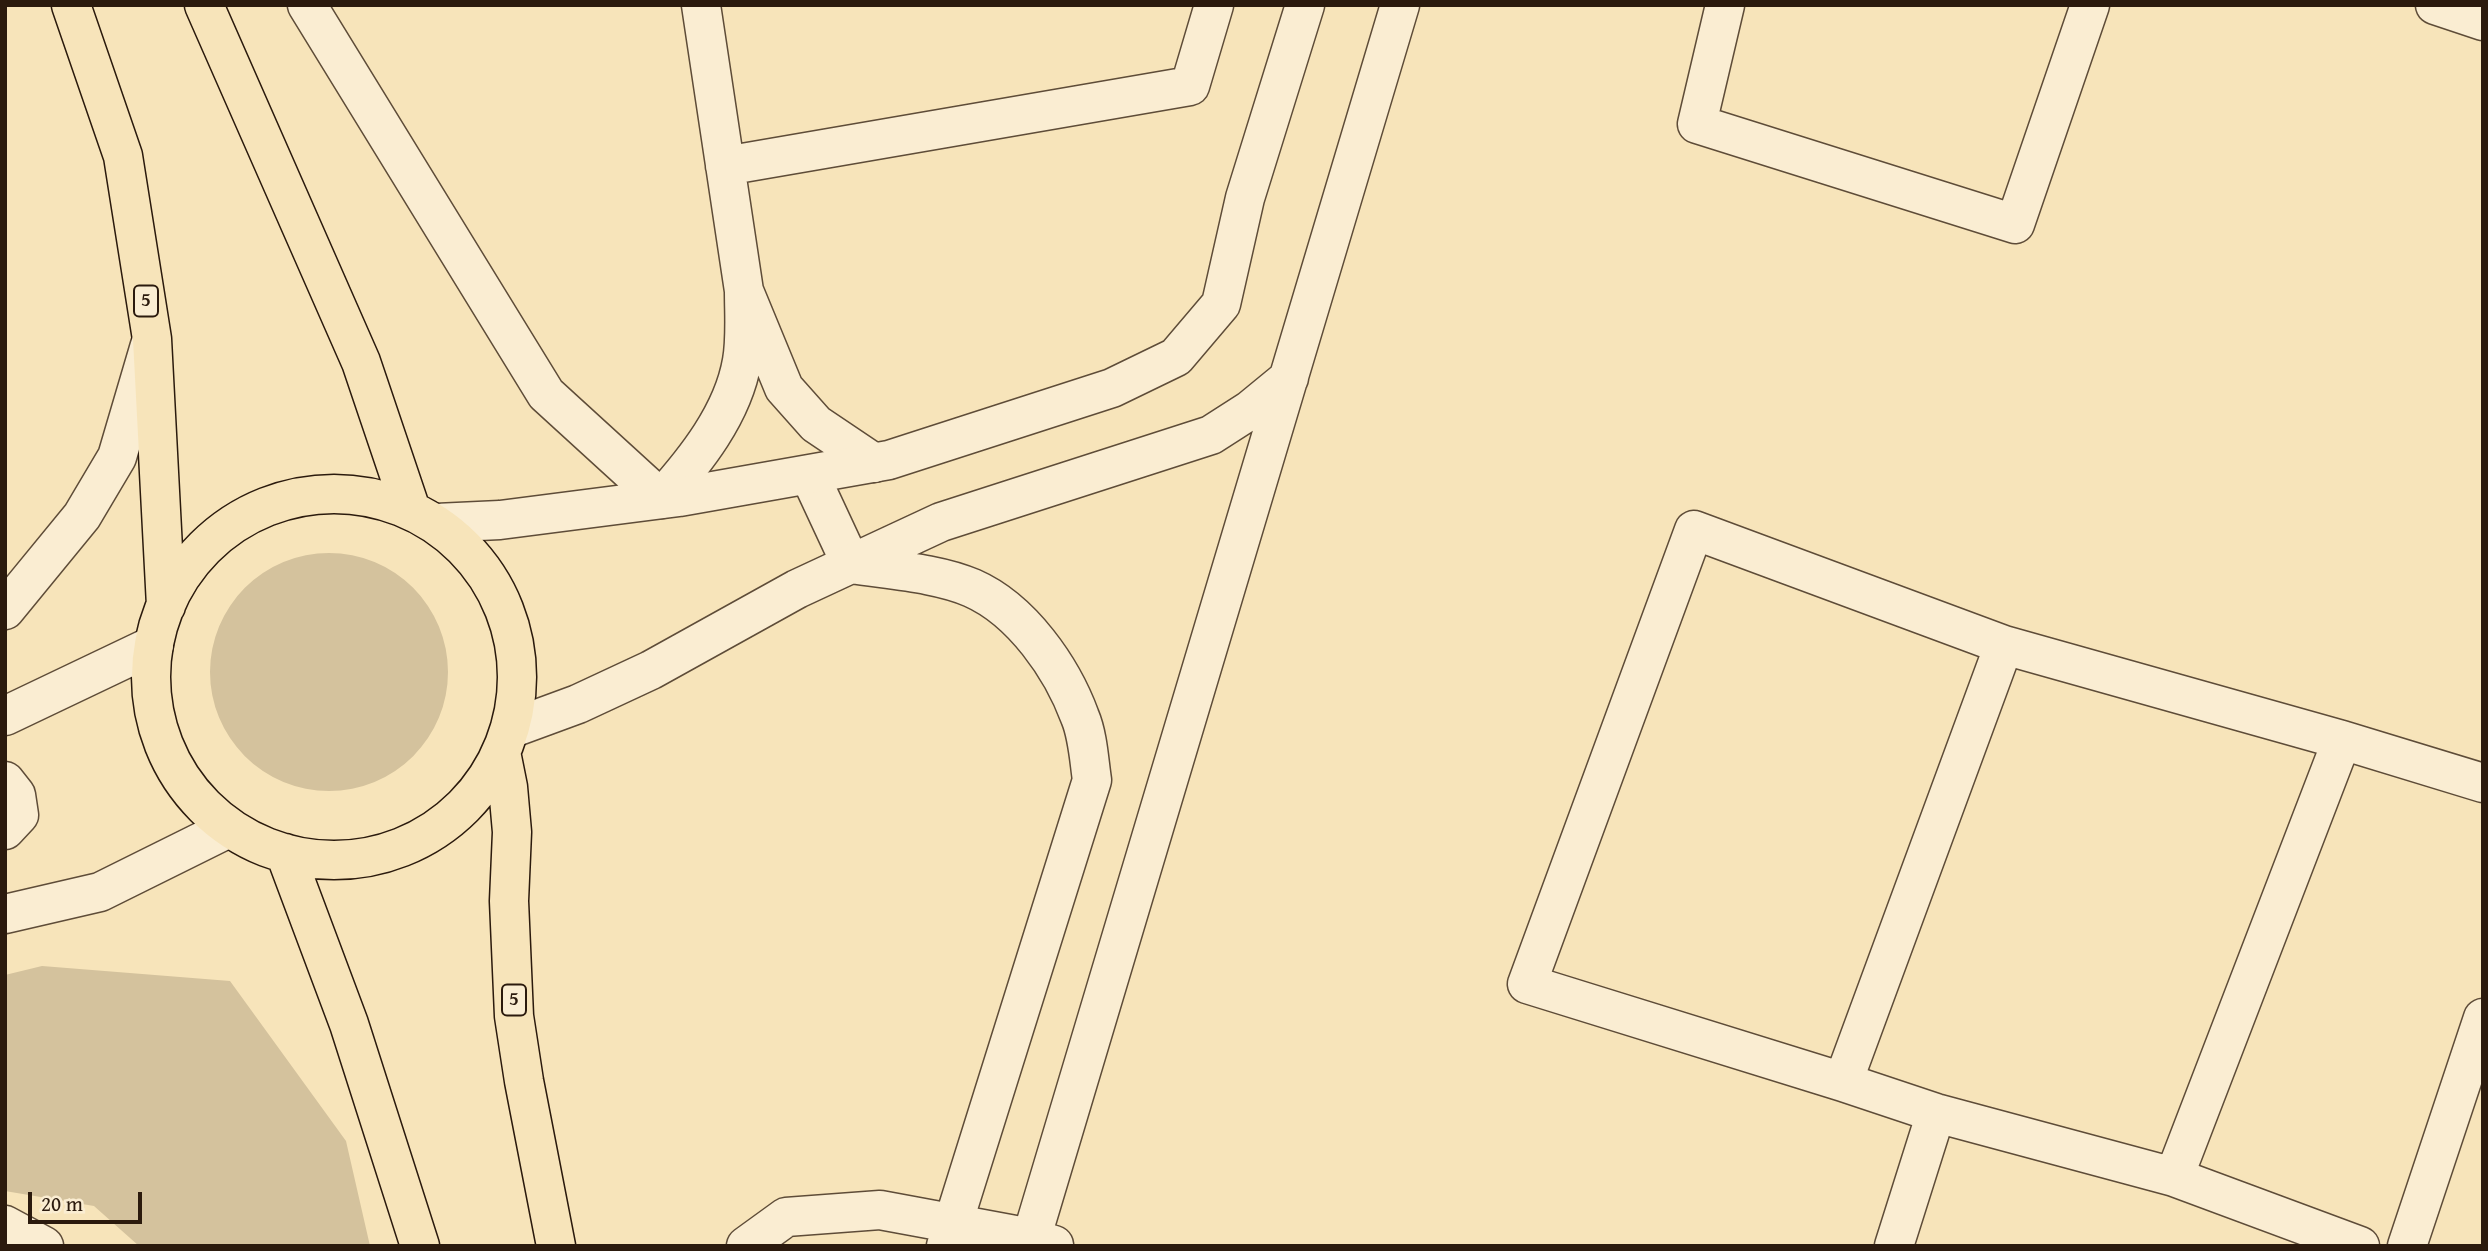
<!DOCTYPE html>
<html>
<head>
<meta charset="utf-8">
<style>
	body { margin:0 }
	#map { position:relative; width:2488px; height:1251px; overflow:hidden; background:#f7e4ba; font-family:"Gentium Book Plus",serif }
	canvas { display:block }
	.frame { position:absolute; inset:0; border:7px solid #2b1a0d; pointer-events:none }
	.scale { position:absolute; left:28px; top:1192px; width:114px; height:32px; box-sizing:border-box; border:4px solid #2b1a0d; border-top:0; padding-left:9px; font-size:21px; line-height:24px; white-space:nowrap; color:#2b1a0d; -webkit-text-stroke:5px #faedd2; paint-order:stroke }
</style>
</head>
<body>
<div id="map">
<canvas width="2488" height="1251"></canvas>
<div class="frame"></div>
<div class="scale">20 m</div>
</div>
<script>
const g = document.querySelector('canvas').getContext('2d');
g.lineJoin = 'round';
function fill(path, color) {
  g.fillStyle = color;
  g.fill(path, 'evenodd');
}
function stroke(path, color, width, dash) {
  g.strokeStyle = color;
  g.lineWidth = width;
  g.lineCap = dash ? 'butt' : 'round';
  g.setLineDash(dash || []);
  g.stroke(path);
}
function label(font, color, halo, rows, align = 'center') {
  g.font = font + ' "Gentium Book Plus",serif';
  g.lineWidth = 6;
  g.setLineDash([]);
  g.textBaseline = 'middle';
  g.strokeStyle = halo;
  g.fillStyle = color;
  for (const [text, x, y, turn = 0] of rows) {
    g.save();
    g.translate(x, y);
    g.rotate((+turn || 0) * Math.PI / 180);
    g.textAlign = isNaN(turn) ? turn : align;
    if (halo) g.strokeText(text, 0, 0);
    g.fillText(text, 0, 0);
    g.restore();
  }
}
const green = new Path2D(`
	M210 672a119 119 0 1 1 238 0a119 119 0 1 1-238 0Z
	M42,966L230,981L346,1141L370,1246H139L94,1206L5,1191V975Z`);
const minor = new Path2D(`
	M701,5L744,291
	M1725,5L1697,124L2015,224L2090,5
	M2435,5L2483,21
	M725,166L1190,86L1214,5
	M810,476L851,564
	M661,499C695,461 733,414 742,361C746,339 744,314 744,291L784,388L816,424L874,463
	M1843,1082L2004,645
	M2174,1177L2342,740
	M1894,1246L1936,1113
	M2360,1246L2174,1177L1936,1113L1843,1082L1527,984L1694,530L2004,645L2342,740L2483,783
	M2407,1246L2483,1018`);
const tertiary = new Path2D(`
	M307,5L546,394L661,499
	M436,523L500,520L679,497L889,460L1112,388L1176,357L1221,304L1245,198L1305,5
	M851,564C889,570 938,573 972,588C1022,610 1062,668 1080,717C1088,736 1089,760 1092,780L946,1246
	M5,610L82,516L117,457L150,345
	M5,716L154,645
	M510,729L578,704L651,670L797,589L941,522L1211,435L1250,410L1289,378
	M5,781L16,795L19,815L5,830
	M5,914L100,892L229,828
	M5,1225L44,1246
	M746,1246L786,1217L880,1210L1031,1238L1054,1245
	M1029,1246L1400,5`);
const trunk = new Path2D(`
	M71,5L123,156L152,339L166,606
	M204,5L361,362L411,510
	M151 677a183 183 0 1 1 366 0a183 183 0 1 1-366 0Z
	M501,752L508,787L512,832L509,901L514,1016L524,1081L556,1246
	M285,853L349,1024L420,1246`);
const shields = [
	[146,301,24],
	[514,1000,24]
];
const shieldNames = [
	["5",146,301],
	["5",514,1000]
];
fill(green, '#d4c29d');
stroke(minor, '#5e4c38', 41);
stroke(tertiary, '#5e4c38', 41);
stroke(trunk, '#2b1a0d', 41);
stroke(minor, '#faedd2', 38);
stroke(tertiary, '#faedd2', 38);
stroke(trunk, '#f7e4ba', 38);
for (const [x, y, w] of shields) {
  const box = new Path2D();
  box.roundRect(x - w / 2, y - 15.5, w, 31, 5);
  g.fillStyle = '#faedd2';
  g.fill(box);
  stroke(box, '#2b1a0d', 2);
}
label('bold 19px', '#2b1a0d', null, shieldNames);
</script>
</body>
</html>
